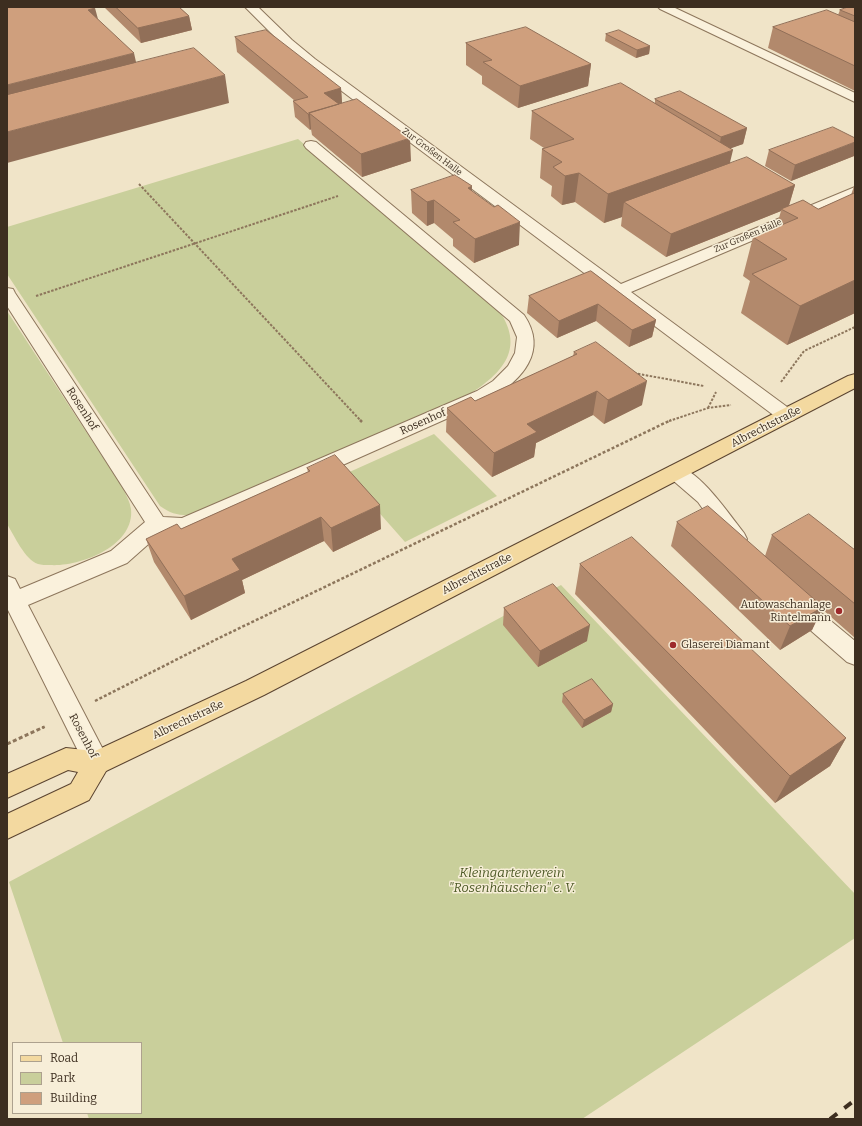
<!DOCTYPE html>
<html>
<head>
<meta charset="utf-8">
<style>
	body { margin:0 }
	#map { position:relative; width:862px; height:1126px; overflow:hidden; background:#f0e4c8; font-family:Bitter,serif }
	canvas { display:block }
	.frame { position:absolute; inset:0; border:8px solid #3d2e20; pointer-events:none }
	.legend { position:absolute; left:12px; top:1042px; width:130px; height:72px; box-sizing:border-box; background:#f7eed8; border:1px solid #ada18e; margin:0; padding:5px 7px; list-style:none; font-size:12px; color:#3d2e20 }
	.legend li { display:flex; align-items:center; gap:8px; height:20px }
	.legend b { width:20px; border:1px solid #ada18e }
</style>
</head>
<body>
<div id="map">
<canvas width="862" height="1126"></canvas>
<div class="frame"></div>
<ul class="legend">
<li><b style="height:5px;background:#f3d9a0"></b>Road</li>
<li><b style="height:11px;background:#c9cf9b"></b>Park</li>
<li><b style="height:11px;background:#cf9f7d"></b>Building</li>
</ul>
</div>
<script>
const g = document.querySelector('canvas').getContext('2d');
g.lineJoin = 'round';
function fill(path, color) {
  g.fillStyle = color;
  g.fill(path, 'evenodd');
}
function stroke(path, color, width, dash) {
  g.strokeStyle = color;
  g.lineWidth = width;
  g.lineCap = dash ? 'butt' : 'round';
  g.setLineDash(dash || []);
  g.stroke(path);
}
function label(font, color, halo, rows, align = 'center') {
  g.font = font + ' Bitter,serif';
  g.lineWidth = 3;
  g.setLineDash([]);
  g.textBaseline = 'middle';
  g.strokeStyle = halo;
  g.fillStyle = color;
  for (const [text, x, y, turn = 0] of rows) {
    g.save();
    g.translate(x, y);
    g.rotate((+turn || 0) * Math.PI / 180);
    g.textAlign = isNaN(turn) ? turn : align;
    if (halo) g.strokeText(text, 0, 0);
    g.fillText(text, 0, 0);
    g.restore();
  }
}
const green = new Path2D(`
	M298,139L495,305C526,345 507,370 470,394L193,515C180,516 171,514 160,506L7,274V227Z
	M7,311L123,488C126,495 130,502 131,509C135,546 80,567 50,565C46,565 41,565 38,564C25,560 14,535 7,524Z
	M434,434L497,496L405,542L345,474Z
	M561,585L855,894V938L582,1119H89L87,1113H141V1043H63L9,882Z`);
const pathFar2 = new Path2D(`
	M139,184L361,421
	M36,296L338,196
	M634,373L704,386
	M781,382L804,351L855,327
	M708,408L716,392
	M669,421L708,408L731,405`);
const pathFar1 = new Path2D(`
	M360,420L362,422
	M95,701L219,638L671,420
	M42,728L46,726`);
const path = new Path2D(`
	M7,744L44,727`);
const minor = new Path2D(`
	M245,7H258L292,40L315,59L621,284L855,187V197L631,292L794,412L797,416L794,420L787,422L780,420L307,65L284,46Z
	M658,7H673L855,93V102L660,9Z
	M311,141L316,142L524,315C549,352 521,380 491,399L192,532L184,534L162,532L127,563L28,605L110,763L106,771L97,774L88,771L7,608V576L15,579L20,589L111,551L145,522L7,306V288L13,289L15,293L163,517L182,518L477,391L493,381L508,366L515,353L517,337L510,321L306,148L304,145L306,142Z
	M676,465C701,472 728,513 744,533L747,539L744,545L736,547L728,545L698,502L669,477L666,472L669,467Z
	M794,594L802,597L855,641V665L847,662L786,609L783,603L786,597Z`);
const major = new Path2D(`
	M855,374V388L264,695L106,771L89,800L7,839V814L71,784L78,772L68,770L7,798V774L66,748L95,751L246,681L848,376Z`);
const rail = new Path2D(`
	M830,1119L855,1100`);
const wall = new Path2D(`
	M104,7H179L189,16L192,30L141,43Z
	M855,7V91L768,48L773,27L838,15L840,10Z
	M606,34L650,46L649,54L636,58L605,41Z
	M235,37L341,88L342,103L411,161L362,177L312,135L311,129L310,130L295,117L293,101H295L237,52Z
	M466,43L591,64L588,86L518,108L482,84V76L466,65Z
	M655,99L747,128L743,144L730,148V163L795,185L789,206L818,209L851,195L855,183V313L787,345L741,313L750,281L743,276L753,237L776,228L781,211L666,257L621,226L622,217L604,223L575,202L562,205L551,196L552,186L540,178L542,149L544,148L530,139L532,111L655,103Z
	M769,150L854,156L791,181L765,166Z
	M411,190L472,191L519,245L474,263L453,246V239L434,223L427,226L412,213Z
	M591,271L656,320L652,337L629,347L596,321L557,338L527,313L529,296Z
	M574,352L642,405L604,424L593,415L536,443L534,457L492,477L446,432L447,408L475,401L573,356Z
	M307,468L381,529L333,552L324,541L242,580L245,593L191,620L154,562L146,539L181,529L308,472Z
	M677,522L765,556L772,535L855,550V638L822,609L812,630L780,650L671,546Z
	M580,564L846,738L830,766L775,803L575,594Z
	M504,608L587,641L538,667L503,625Z
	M563,694L613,704L611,712L582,728L562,702Z`);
const shadedWall = new Path2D(`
	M95,8L102,34L88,10Z
	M189,16L192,30L141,43L138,28Z
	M650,46L649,54L636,58L637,50Z
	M134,53L140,80L7,115V85Z
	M591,64L588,86L518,108L520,86Z
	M225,75L229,103L7,163V132Z
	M341,88L342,103L326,108L324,93Z
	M308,114H310L311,129L310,130Z
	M747,128L743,144L718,153L721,137Z
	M410,138L411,161L362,177L361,154Z
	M855,142V153L854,156L791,181L795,165Z
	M733,150L726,179L624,202L622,217L604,223L608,194Z
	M579,173L575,202L562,205L565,176Z
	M795,185L788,208L781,209V211L666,257L671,234Z
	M472,186L471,210L468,188Z
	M434,200V223L427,226V202Z
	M520,222L519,245L474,263L475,239Z
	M855,280V313L787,345L800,306Z
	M598,304L596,321L557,338L559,321Z
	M656,320L652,337L629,347L632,330Z
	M647,381L642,405L604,424L608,400Z
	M597,391L593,415L536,443L534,457L492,477L494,453L527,424Z
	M380,505L381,529L333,552L331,528Z
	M321,517L324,541L242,580L245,593L191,620L184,596L232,559Z
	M823,607L812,630L780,650L790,626Z
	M590,625L587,641L538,667L540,651Z
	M613,704L611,712L582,728L584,720Z
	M846,738L830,766L775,803L790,776Z`);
const building = new Path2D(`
	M7,7H94L95,8L88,10L134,53L7,85Z
	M116,7H179L189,16L138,28Z
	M848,7H855V16L840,10Z
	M827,10L855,22V66L773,27Z
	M526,27L591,64L520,86L483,62L492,60L466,43Z
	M266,30L341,88L324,93L339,104L309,113L310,114H308L293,101L308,97L235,37Z
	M619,30L650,46L637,50L606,34Z
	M194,48L225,75L7,132V95Z
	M621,83L733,150L608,194L579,173L565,176L553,167L562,162L542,149L574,139L532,111Z
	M680,91L747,128L721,137L655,99Z
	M357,99L410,138L361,154L309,113Z
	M833,127L855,138V142L795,165L769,150Z
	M747,157L795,185L671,234L624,202Z
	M455,175L472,186L468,188L494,207L498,205L520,222L475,239L453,222L460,220L434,200L427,202L411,190Z
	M855,193V280L800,306L752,274L787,259L753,237L798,218L781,209L803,200L818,209Z
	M591,271L656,320L632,330L598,304L559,321L529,296Z
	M596,342L647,381L608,400L597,391L527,424L537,432L494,453L447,408L471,397L475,401L577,354L574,352Z
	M335,455L380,505L331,528L321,517L232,559L240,570L184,596L146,539L177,524L181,529L310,471L307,468Z
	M708,506L823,607L790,626L677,522Z
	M809,514L855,550V604L772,535Z
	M632,537L846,738L790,776L580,564Z
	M553,584L590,625L540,651L504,608Z
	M592,679L613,704L584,720L563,694Z`);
const markers = [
	[839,611,4,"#9e2a2b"],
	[673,645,4,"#9e2a2b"]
];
const farStreetnames = [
	["Zur Großen Halle",432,152,37],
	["Zur Großen Halle",748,236,-23]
];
const streetNames = [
	["Rosenhof",82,409,57],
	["Rosenhof",423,422,-24],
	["Albrechtstraße",766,427,-27],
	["Albrechtstraße",477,574,-27],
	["Albrechtstraße",188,720,-25],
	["Rosenhof",83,736,62]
];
const poiNames = [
	["Autowaschanlage",831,605],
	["Rintelmann",831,618],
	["Glaserei Diamant",681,645,"left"]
];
const nearParknames = [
	["Kleingartenverein",512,873],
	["\"Rosenhäuschen\" e. V.",512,888]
];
fill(green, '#c9cf9b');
stroke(minor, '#8d765c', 2);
stroke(major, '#5b4430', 2);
stroke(pathFar2, '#8d765c', 2, [2.5, 1.5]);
stroke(pathFar1, '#8d765c', 2.5, [3, 2]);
stroke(path, '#8d765c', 3, [4, 2.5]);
fill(minor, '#faf1dc');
fill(major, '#f3d9a0');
stroke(rail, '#3d2e20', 4, [9, 9]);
fill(wall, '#b2896c');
fill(shadedWall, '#916f58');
fill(building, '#cf9f7d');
stroke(building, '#916f58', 1);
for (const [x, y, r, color] of markers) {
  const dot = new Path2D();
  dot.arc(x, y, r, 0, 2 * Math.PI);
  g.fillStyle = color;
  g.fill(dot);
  stroke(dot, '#f7eed8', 1.5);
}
label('9px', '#3d2e20', '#f7eed8', farStreetnames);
label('11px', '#3d2e20', '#f7eed8', streetNames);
label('11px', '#3d2e20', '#f7eed8', poiNames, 'right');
label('italic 13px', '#4d5a26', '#f7eed8', nearParknames);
</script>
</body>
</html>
